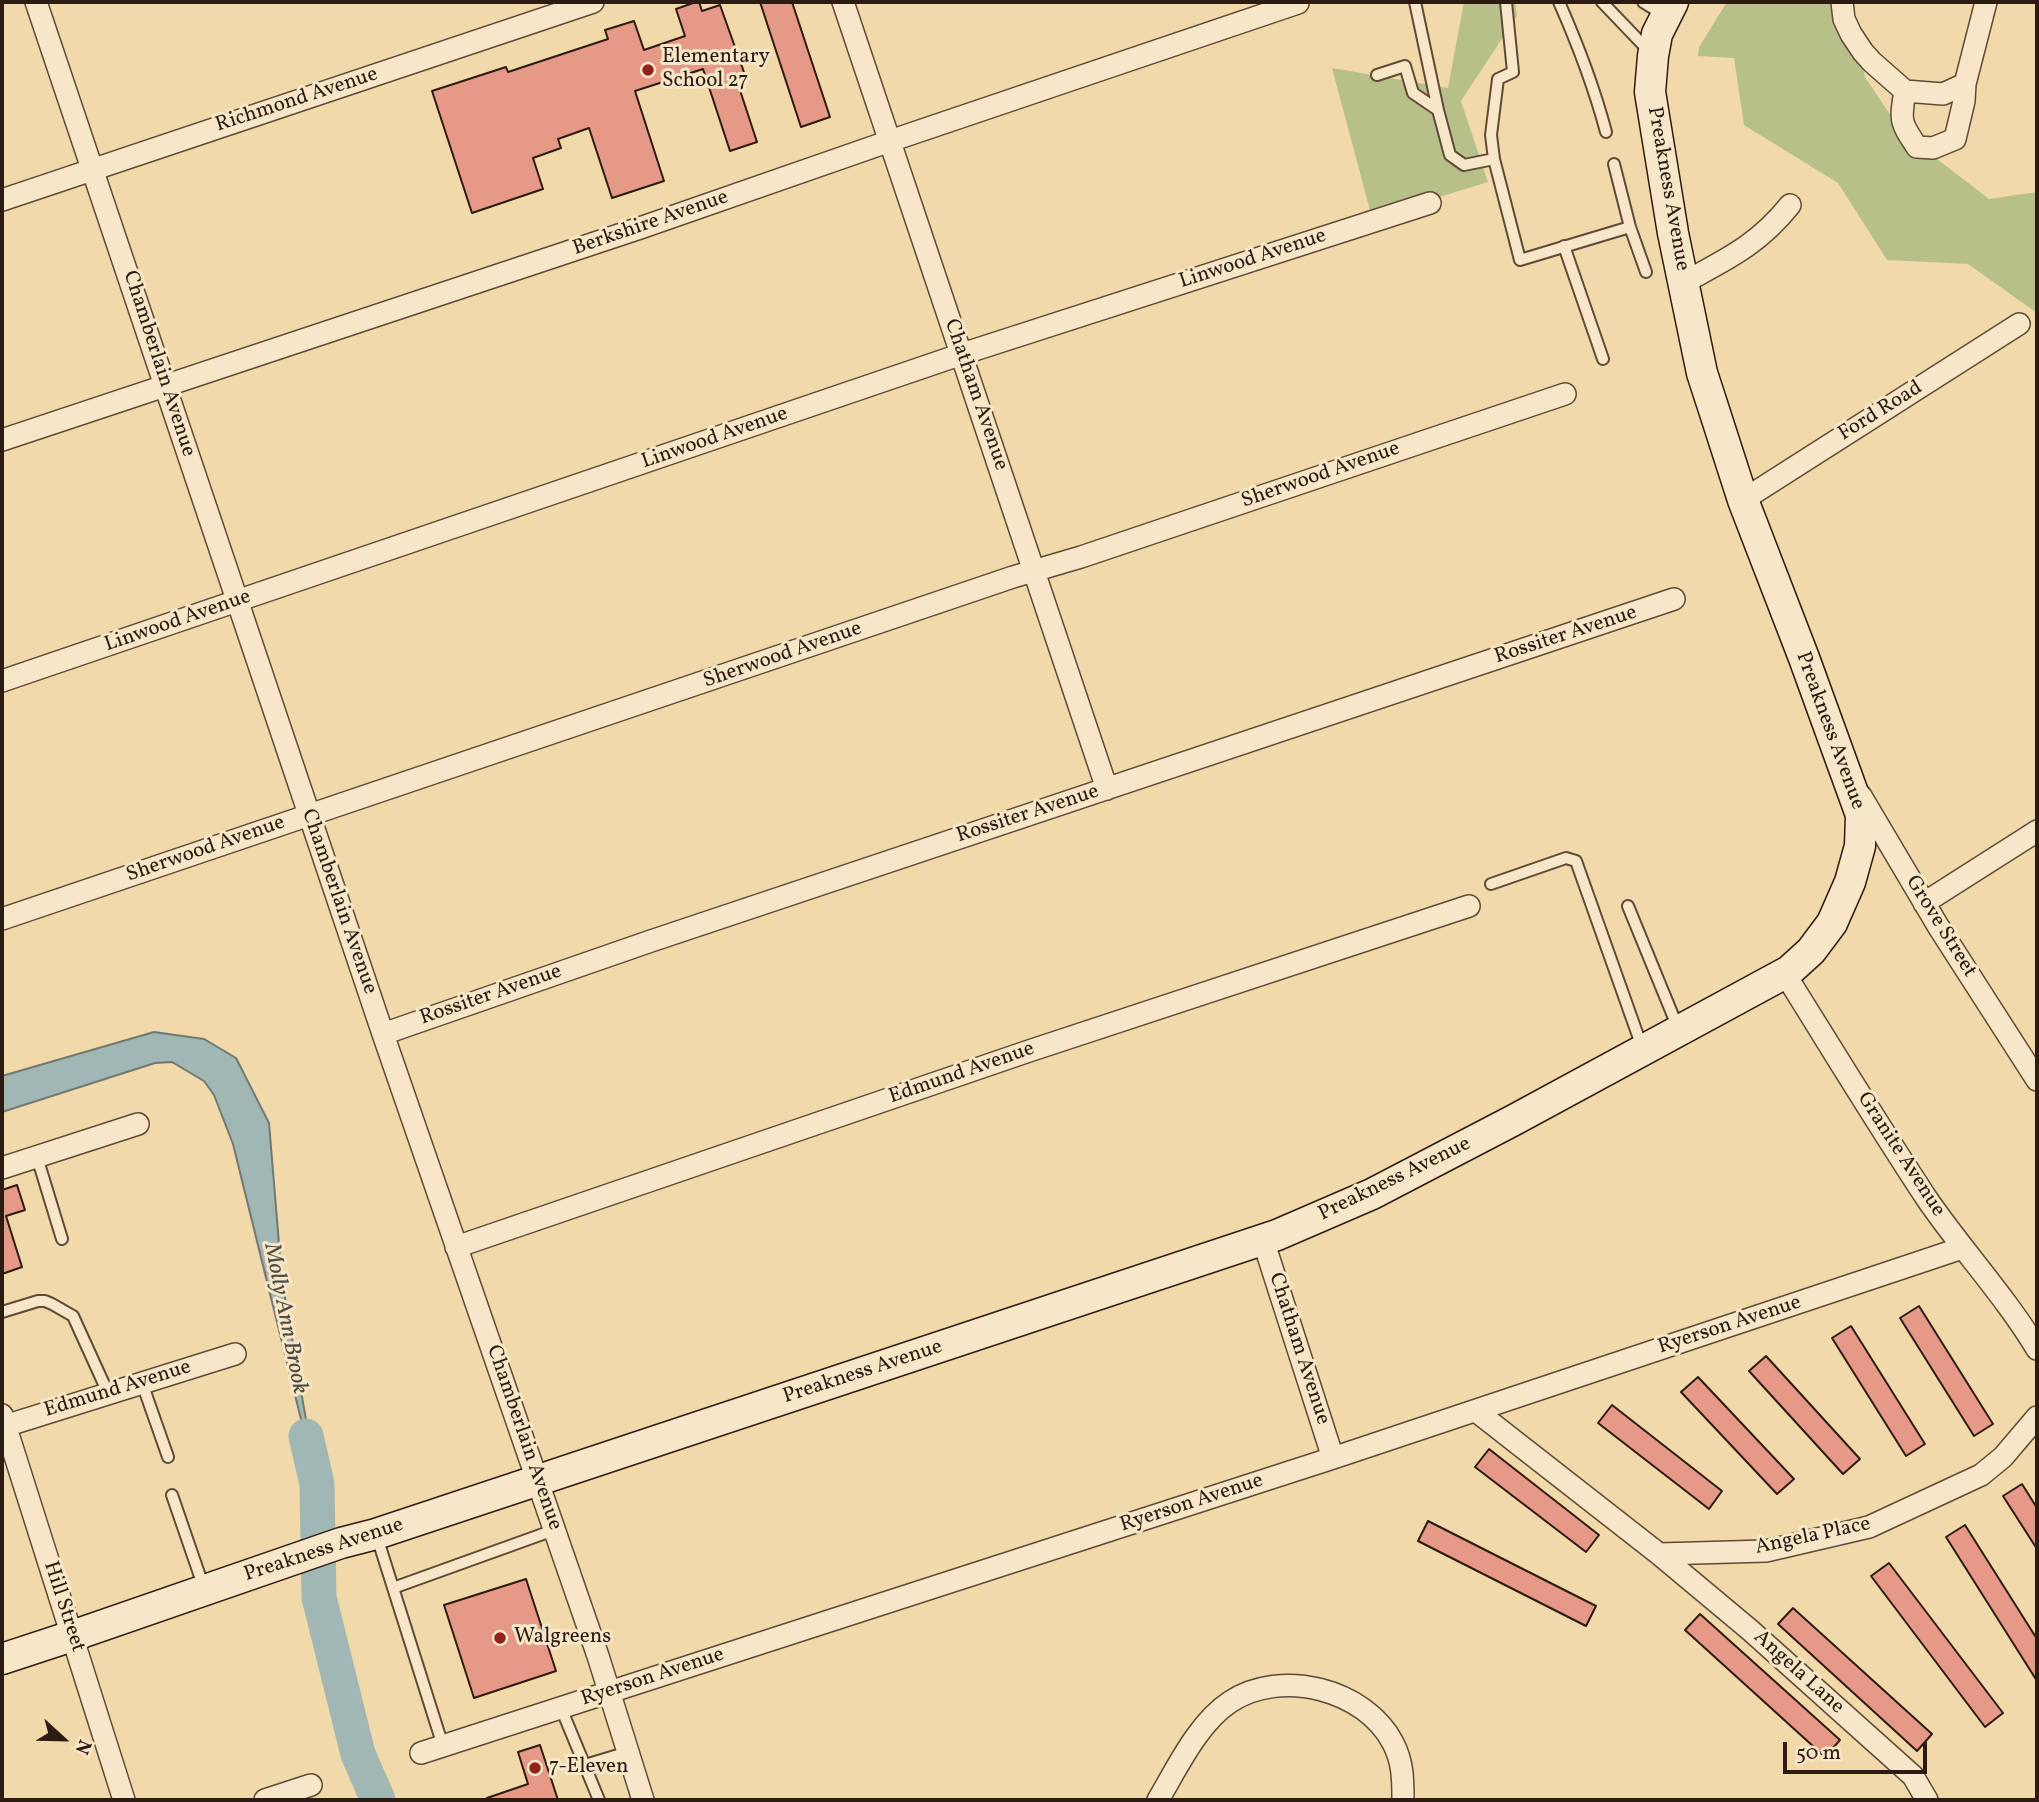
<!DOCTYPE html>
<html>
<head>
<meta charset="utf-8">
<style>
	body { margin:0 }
	#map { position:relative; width:2039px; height:1802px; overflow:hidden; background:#f2d9a9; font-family:Vollkorn,serif }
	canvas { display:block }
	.frame { position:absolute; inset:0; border:4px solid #2c1b12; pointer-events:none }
	.north { position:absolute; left:28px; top:1704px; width:70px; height:70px; -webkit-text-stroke:5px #f7e6c7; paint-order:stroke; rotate:112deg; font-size:19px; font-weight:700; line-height:28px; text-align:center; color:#2c1b12 }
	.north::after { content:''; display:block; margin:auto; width:24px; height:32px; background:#2c1b12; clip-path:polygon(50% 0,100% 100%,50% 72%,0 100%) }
	.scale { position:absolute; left:1783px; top:1742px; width:144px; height:32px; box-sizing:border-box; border:4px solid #2c1b12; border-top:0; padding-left:9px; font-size:21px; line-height:24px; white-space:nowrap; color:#2c1b12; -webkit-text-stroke:5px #f7e6c7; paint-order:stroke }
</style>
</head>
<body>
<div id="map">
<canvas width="2039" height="1802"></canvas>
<div class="frame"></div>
<div class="north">N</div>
<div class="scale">50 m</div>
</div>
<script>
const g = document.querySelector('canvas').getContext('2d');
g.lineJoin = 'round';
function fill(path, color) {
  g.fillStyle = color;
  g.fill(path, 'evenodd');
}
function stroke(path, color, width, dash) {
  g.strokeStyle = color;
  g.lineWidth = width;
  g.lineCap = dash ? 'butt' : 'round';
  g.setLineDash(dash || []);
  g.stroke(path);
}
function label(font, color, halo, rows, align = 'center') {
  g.font = font + ' Vollkorn,serif';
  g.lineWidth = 6;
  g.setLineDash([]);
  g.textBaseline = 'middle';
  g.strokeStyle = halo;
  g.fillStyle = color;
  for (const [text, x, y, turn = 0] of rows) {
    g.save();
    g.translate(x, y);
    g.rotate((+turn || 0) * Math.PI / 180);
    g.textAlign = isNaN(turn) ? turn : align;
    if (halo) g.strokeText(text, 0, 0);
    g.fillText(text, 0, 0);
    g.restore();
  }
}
const green = new Path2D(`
	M1464,2H1515L1517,16L1461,101L1488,182L1372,218L1332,68L1448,88Z
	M1727,2H1850L1865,77L1902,132L1989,199L2037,192V313L1968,264L1887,260L1838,183L1744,125L1734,58L1698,56L1699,47Z`);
const water = new Path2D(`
	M154,1032L204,1039L236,1058L269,1123L282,1280L317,1484L233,1144L214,1095L204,1081L172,1062L155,1063L2,1112V1076Z`);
const river = new Path2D(`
	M306,1436L317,1484L319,1597L358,1754L378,1800`);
const building = new Path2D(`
	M696,2H699L702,11L720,5L745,75L736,78L757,142L730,151L703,69L635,91L664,181L612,198L589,128L558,139L561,148L533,158L543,189L472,213L432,91L506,67L508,72L608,39L605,30L634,21L644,50L685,36L676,9Z
	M760,2H792L830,117L801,127Z
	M17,1185L25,1210L6,1216L22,1267L2,1274V1190Z
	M1919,1306L1993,1424L1974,1436L1900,1318Z
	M1851,1326L1925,1444L1906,1456L1832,1338Z
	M1766,1356L1860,1459L1843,1474L1749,1371Z
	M1698,1377L1794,1479L1777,1494L1681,1392Z
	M1612,1405L1722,1491L1709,1509L1598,1423Z
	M1489,1449L1599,1535L1586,1552L1475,1467Z
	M2022,1484L2037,1508V1549L2003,1496Z
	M1428,1521L1596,1606L1586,1626L1418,1541Z
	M1965,1525L2037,1639V1681L1946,1537Z
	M1889,1563L2003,1713L1985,1727L1871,1576Z
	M526,1579L556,1671L474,1698L444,1605Z
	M1793,1608L1932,1734L1917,1751L1778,1624Z
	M1700,1614L1840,1740L1825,1757L1685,1630Z
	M540,1745L558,1800H487V1798L528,1784L518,1752Z`);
const service = new Path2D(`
	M1415,2L1438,110
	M1559,2C1578,45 1594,87 1606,132
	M1602,2L1648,50
	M1643,2L1664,15
	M1377,75L1405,66L1413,93L1438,110L1450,155L1464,165L1494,159L1520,260L1630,227
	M1494,159L1491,135L1498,79L1513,72L1506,2
	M1614,164L1630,227L1646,272
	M1564,246L1603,359
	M1491,884L1566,858L1576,861L1642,1047
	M1628,906L1678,1028
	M37,1157L62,1239
	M2,1312L38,1301H45L52,1304L73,1316L108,1393
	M142,1383L168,1457
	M172,1495L204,1588
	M377,1537L443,1746
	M393,1588L554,1530
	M561,1708L599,1800
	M585,1765L628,1752`);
const minor = new Path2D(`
	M36,2L383,1034L598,1656L643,1800
	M843,2L1107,789
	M1842,2L1844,19L1851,34L1863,52L1872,62L1905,91L1943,94L1965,84L1986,2
	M1905,91C1900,121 1900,122 1917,147L1933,148L1955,139L1964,101L1965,84
	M2,200L593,2
	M1683,283C1727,259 1758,245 1790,205
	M2,440L640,228L890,141L1298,3
	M1743,500L2019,324
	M2,681L962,354L1430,203
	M1861,796L1938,926L2037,1080
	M1924,903L2037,831
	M2,919L1013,577L1081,557L1565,394
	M1785,974C1832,1049 1878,1125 1927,1199C1962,1250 2005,1296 2037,1349
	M383,1034L651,941L1674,599
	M2,1168L138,1124
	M1263,1240L1333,1458
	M456,1247L1029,1051L1469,906
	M1476,1411L1659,1554L1750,1630L1913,1776L1927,1800
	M2,1415L124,1800
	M2,1427L235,1354
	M1659,1554L1766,1551L1869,1527L1981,1475L2003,1457L2037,1417
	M421,1753L1333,1458L1962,1248
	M265,1800L311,1785
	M1158,1800C1177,1768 1198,1723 1230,1702C1281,1668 1365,1689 1393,1743C1403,1762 1403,1780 1403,1800`);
const secondary = new Path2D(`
	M2,1659L72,1636L341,1543L376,1534L1277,1235L1372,1194L1514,1120L1789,971L1811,951L1832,923L1850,882L1860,846L1861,815L1804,658L1743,500L1715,413L1702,373L1673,233L1650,92L1653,56L1657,34L1673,2`);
const markers = [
	[648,70,7,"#8f2418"],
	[500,1638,7,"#8f2418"],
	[535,1768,7,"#8f2418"]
];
const poiNames = [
	["Elementary",662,58],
	["School 27",662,82],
	["Walgreens",514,1638],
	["7-Eleven",549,1768]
];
const streetNames = [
	["Richmond Avenue",297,101,-18],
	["Preakness Avenue",1667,189,80],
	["Berkshire Avenue",651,224,-19],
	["Linwood Avenue",1253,260,-18],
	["Chamberlain Avenue",158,364,72],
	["Chatham Avenue",975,395,71],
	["Ford Road",1881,412,-32],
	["Linwood Avenue",715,439,-19],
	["Sherwood Avenue",1321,476,-19],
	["Linwood Avenue",178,622,-19],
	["Rossiter Avenue",1566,636,-18],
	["Sherwood Avenue",783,656,-19],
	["Preakness Avenue",1829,731,70],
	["Rossiter Avenue",1028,815,-18],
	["Sherwood Avenue",206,850,-19],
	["Chamberlain Avenue",338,902,71],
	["Grove Street",1940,927,58],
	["Rossiter Avenue",491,996,-19],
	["Edmund Avenue",962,1074,-19],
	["Granite Avenue",1900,1155,57],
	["Preakness Avenue",1395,1180,-26],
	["Ryerson Avenue",1730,1326,-18],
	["Chatham Avenue",1298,1349,72],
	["Preakness Avenue",863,1373,-18],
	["Edmund Avenue",118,1390,-17],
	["Chamberlain Avenue",523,1438,71],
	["Ryerson Avenue",1192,1504,-18],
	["Angela Place",1813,1537,-12],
	["Preakness Avenue",324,1551,-18],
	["Hill Street",63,1607,72],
	["Angela Lane",1798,1673,42],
	["Ryerson Avenue",653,1678,-18]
];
const waterNames = [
	["Molly Ann Brook",284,1319,79]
];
fill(green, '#b8c08a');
fill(water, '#a1b7b4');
stroke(water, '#727973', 2);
stroke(river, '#a1b7b4', 35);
fill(building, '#e59986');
stroke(building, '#2c1b12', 2);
stroke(service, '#5e4a38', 14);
stroke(minor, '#5e4a38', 24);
stroke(secondary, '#2c1b12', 33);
stroke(service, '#f7e6c7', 10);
stroke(minor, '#f7e6c7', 21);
stroke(secondary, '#f7e6c7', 30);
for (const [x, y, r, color] of markers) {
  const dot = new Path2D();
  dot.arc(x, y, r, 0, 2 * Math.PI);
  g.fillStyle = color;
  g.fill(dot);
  stroke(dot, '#f7e6c7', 2.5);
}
label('21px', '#2c1b12', '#f7e6c7', poiNames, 'left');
label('21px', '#2c1b12', '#f7e6c7', streetNames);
label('italic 23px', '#4f4a43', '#f7e6c7', waterNames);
</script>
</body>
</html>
